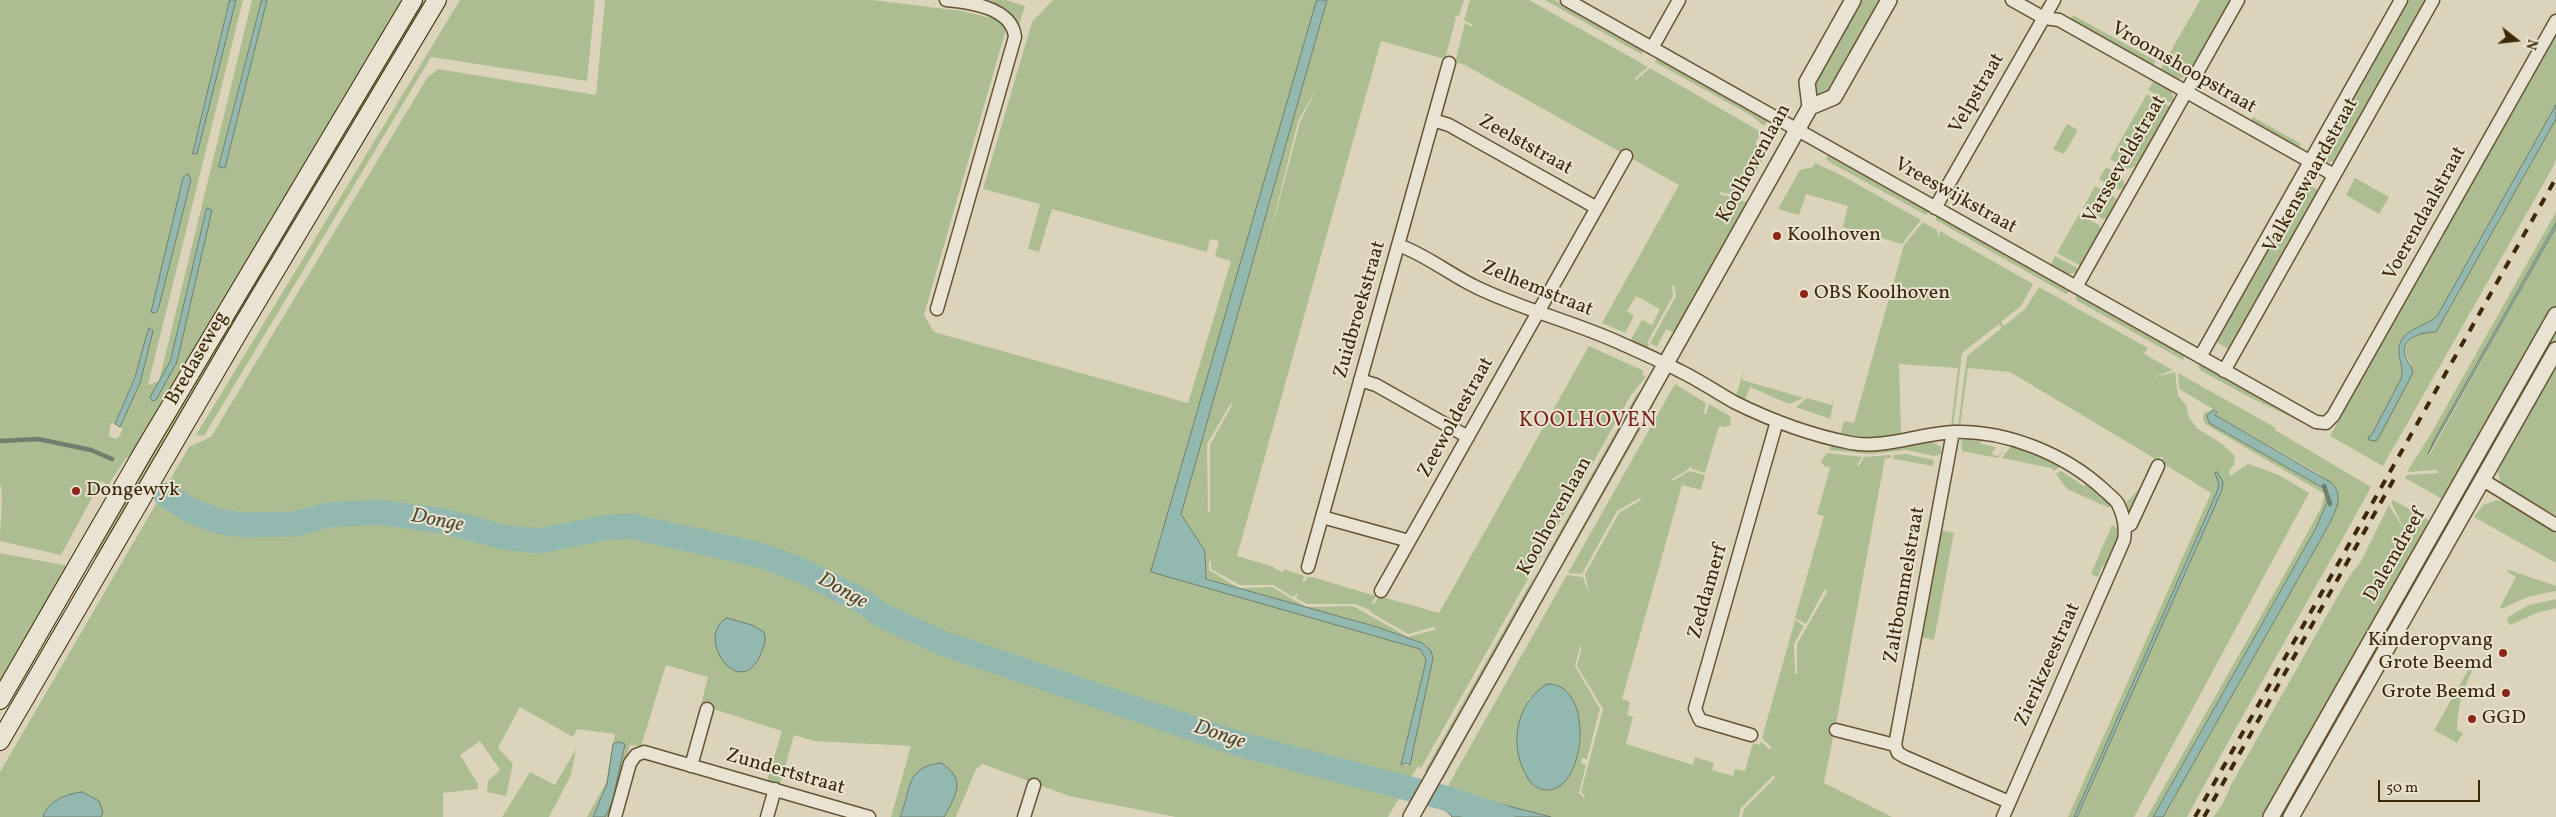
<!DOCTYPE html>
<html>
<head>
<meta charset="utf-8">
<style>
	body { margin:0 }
	#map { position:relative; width:2556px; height:817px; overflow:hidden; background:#dcd4ba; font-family:Vollkorn,serif }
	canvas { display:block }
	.north { position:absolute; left:2491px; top:15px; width:50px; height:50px; -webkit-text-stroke:4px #e8e3d2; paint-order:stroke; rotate:106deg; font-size:14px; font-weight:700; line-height:20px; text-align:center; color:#3e2807 }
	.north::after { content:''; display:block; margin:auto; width:18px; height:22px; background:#3e2807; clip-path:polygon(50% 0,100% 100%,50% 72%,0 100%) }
	.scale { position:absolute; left:2378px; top:780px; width:102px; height:22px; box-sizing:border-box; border:2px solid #3e2807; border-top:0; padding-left:6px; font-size:15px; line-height:18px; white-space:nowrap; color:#3e2807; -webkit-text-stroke:4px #e8e3d2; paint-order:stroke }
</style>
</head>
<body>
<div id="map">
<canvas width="2556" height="817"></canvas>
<div class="north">N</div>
<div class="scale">50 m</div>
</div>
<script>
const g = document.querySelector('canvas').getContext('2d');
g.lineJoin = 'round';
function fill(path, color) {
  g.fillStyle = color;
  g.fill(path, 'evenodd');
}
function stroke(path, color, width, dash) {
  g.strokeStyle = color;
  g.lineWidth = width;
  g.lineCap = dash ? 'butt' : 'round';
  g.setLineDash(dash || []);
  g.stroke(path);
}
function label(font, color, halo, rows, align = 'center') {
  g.font = font + ' Vollkorn,serif';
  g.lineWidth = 4;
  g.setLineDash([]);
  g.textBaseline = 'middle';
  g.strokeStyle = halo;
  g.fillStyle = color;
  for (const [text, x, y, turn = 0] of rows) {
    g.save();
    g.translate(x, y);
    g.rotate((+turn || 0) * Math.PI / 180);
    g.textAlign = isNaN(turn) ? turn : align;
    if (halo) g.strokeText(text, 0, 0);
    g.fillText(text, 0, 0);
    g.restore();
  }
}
const green = new Path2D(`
	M0,0H230L193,154H197L236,0H243L148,385L159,381L252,0H262L219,166L225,168L267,0H404L131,459L127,457L108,485L101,481L61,555L0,541C0,526 4,496 0,483ZM183,178L191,180L158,310L151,312ZM207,208L212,210L177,362L150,397L170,362ZM153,331L140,383L120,427L123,428L119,437L115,439L109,436L111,423L115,424Z
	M421,0H429L132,498L126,494Z
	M460,0H595L587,81L431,57L204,436L196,435Z
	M605,0H872L962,11L1008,22L924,315L934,332L1188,403L1231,261L1215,256L1219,241L1210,239L1207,252L1052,209L1039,252L1028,249L1040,204L983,189L1032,22L1053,0H1323L1153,570L1420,649L1426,659L1425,665L1401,765H1409L1433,658L1422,643L1377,627L1206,579L1205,551L1181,514L1327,0H1464L1459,17L1454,15L1456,18L1445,59L1381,41L1237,556L1274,567L1275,569L1283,572L1284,569L1305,576L1302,581L1304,582L1308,577H1312L1376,596L1372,603L1374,604L1379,596L1439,613L1589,346L1644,371L1642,375L1646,377L1631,395L1534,568L1519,570H1533L1421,768L1418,766L1388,817H1176L1069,796L983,764L976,769L956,817H944L955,795L902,812L900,817H891L911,746L814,741L794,735L780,785L767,781L782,731L701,705L708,677L666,665L641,746L630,745L608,817H587L606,783L615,734L577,729L573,737L520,707L498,748L513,764L506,796L487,792L488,781L500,770L480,741L460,755L478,784V789L443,793V817H0V772L189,447L211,437L427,78L438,69L596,95ZM1318,86L1300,122L1265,254L1298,121ZM1231,403L1232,405L1210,445V511L1208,512L1207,444ZM1209,561H1211V569L1240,585H1273L1293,597L1298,593L1296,598L1307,604H1354L1370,610V612L1408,634L1433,627L1437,629L1408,637L1353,606L1306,607L1272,587L1239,588L1209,570Z
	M989,0H1006L1025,6L1019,25L1007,10Z
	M1470,0H1529L1648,67L1635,78L1636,80L1650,68L1761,132L1755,144L1767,151L1742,197L1720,192L1719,194L1747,202L1773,156L1775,157L1692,305L1673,332L1666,329L1657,347L1650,343L1676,296L1674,285L1672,286L1673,296L1647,343L1649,344L1647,349L1630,341L1642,320L1652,325L1660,309L1636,296L1627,311L1634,316L1625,333L1602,323L1679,185L1465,65L1455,62L1465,23L1472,27L1473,25L1464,20Z
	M1545,0H1555L1645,51L1641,54Z
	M1857,0H1885L1832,95L1814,97L1810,83Z
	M2200,0H2231L2189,76L2177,79L2160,70Z
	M2404,0H2428L2337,160L2326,163L2323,161L2319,150Z
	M2073,15L2156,61L2153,66L2070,20Z
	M2556,34V105L2437,316C2426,328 2402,329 2399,348C2397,358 2403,368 2401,379L2371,436L2379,437L2411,364L2405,352C2406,335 2422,332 2436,332L2556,119V159L2553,167L2383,466L2330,436Z
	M1657,58L1768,120L1764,126L1752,116L1655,62Z
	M2154,80L2171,89L2174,101L2173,104L2148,90Z
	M2147,94L2171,107L2138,166L2126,169L2110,159Z
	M2253,117L2301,144L2298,148L2250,121Z
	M2067,124L2078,130L2064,154L2053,149Z
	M1829,154L1930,211L1926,215L1831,163L1826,159Z
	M1815,163L1841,175L1921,220L1902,244L1843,227L1848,206L1806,194L1799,215L1778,209L1800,170L1813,167Z
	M2106,167L2122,176L2125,188L2119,190L2099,179Z
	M2355,178L2389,197L2379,214L2346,195Z
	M2302,181L2320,191L2230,350L2213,340Z
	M2095,186L2115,197L2117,203L2109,218L2103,219L2083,208Z
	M2556,212V223L2428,454H2430L2556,227V308L2446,501L2405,478L2407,475L2438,473L2437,470L2407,472L2432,432Z
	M1936,214L2070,290L2069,292L2066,294L1936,220Z
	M2079,214L2099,225L2101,231L2081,266L2057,253Z
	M1923,222L1937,230L1939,238L1940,231L2033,284L2021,306L2001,322L2004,326L2025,309L2039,287L2148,348L2144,354L2173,370L2154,377L2175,372L2178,396L2186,405L2189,418L2198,429L2221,443L2235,456L2234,464L2229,472L2230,476L2248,464L2279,475L2309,493L2134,817H2077L2223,486L2215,476L2219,485L2216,494L2074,817H2068L2211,493L2161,462L2163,457H2160L2158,462L2154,459L2130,513H2129L2125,504L2142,486L2154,458L2010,372L1968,368L1960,427H1958L1967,356L2002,328L1999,324L1962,353L1953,427H1951L1958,368L1899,364L1901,433H1908C1884,438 1864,440 1840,435L1844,421L1854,423L1904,245Z
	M2055,256L2079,269L2078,272L2066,275L2050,266Z
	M2076,294L2185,355L2183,360L2076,300Z
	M2556,327V340L2506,428L2501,425Z
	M2556,357V516L2501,483L2496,467Z
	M2200,363L2310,426L2249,397L2200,370L2198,367Z
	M1744,369L1742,380L1804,398L1789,404L1750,387L1745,399L1736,396Z
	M2178,373L2276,428L2275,430L2371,487C2311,597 2247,706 2187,817H2163L2331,521L2338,502L2336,488L2318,473L2215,415L2217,411L2214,410L2207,420L2325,489L2329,496L2316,528L2153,817H2147L2287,570L2321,508L2325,494L2207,425L2203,421L2204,413L2213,409L2179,389Z
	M1675,384L1706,403L1704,414H1706L1709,404L1730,416L1731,425L1725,427L1719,426L1705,473L1692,469L1690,466L1689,469L1672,479L1673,481L1689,471L1705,475L1701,490L1682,485L1622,699L1630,702L1627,715L1633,717L1626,744L1693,765L1695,757L1714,763L1712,770L1733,776L1735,769L1745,771L1753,743L1760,745L1761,741L1769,749L1772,748L1762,738L1795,620L1804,626L1794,644L1795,674H1797V644L1827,592L1825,589L1806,624L1795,618L1824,516L1817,514L1830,468L1824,466L1821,461L1827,453L1862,457L1857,465L1859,466L1864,457L1891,455V458H1885L1835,729L1830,731L1834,732L1824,783L1892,817H1742L1744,809L1775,778L1774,775L1741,808L1739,817H1551L1450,791L1449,784L1567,575L1583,577L1589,594L1585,574L1619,513L1641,500L1640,498L1617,511L1582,574L1568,573ZM1582,646L1577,666L1603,709L1581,792L1585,796L1584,798L1579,793L1586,765L1581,763L1582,758L1587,759L1600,709L1575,666L1580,647ZM1530,697L1575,703L1580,742L1573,769L1518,754L1519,721Z
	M1641,390L1554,546L1542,563L1635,397Z
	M1835,395L1830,419L1796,407L1807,398L1832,405Z
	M1654,398L1656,399L1652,409L1559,573Z
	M1967,439L1981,440V444L1996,447L1992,453L1993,455L1998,456L2005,449L1998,458L1962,451L1961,441Z
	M1931,441L1941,447L1942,454L1934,456L1906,450L1870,454L1829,450L1831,445C1872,456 1891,446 1931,441Z
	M2011,446L2061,466L2054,471L2051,468L2002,458Z
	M1906,454L1934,460L1933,466L1893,459L1894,455Z
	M2061,471L2084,486L2087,483L2111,503L2109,508L2067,489L2056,474Z
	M124,497L131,501L97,559L91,555Z
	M2393,500L2432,522L2269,817H2213L2222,805L2232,783L2339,594L2351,574L2360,563L2389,505L2405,531L2391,502Z
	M2497,500L2507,502L2556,531V563L2474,517L2483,505Z
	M2112,525L2119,529L2117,543L2107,567L2102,566L2098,577L2091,574Z
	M1941,530L1954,533L1934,640L1920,637Z
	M0,553L68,566L0,683Z
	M1537,571L1527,594L1426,773L1425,770Z
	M2506,571L2509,570L2556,586V591L2527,597L2501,609L2500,607L2516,577Z
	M1554,580L1443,780L1440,778L1541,600Z
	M2556,599V608L2537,613L2510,625L2507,620L2508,617L2529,605Z
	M2470,667L2473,669C2463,689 2457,708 2457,730L2463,733L2457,743L2434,730Z
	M2340,715L2287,817H2280L2336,717Z
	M576,749L571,775L549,817H502L530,772L555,785Z`);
const water = new Path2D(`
	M230,0H236L197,154H193Z
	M262,0H267L225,168L219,167Z
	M1317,0H1327L1181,514L1205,551L1206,579L1377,627L1422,643L1431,651L1433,658L1410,765L1406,763L1401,765L1425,665L1426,659L1420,649L1151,572Z
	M2556,105V119L2436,332C2423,332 2400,337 2405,355C2407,362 2412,366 2413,373L2379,437L2376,441L2369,440L2368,437L2371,436L2401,379C2404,368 2398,359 2399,348C2401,329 2426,327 2437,316Z
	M188,174L191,180L158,310L155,313L151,312L183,178Z
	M207,208L212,210L177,362L156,400L152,401L150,397L170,362Z
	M2556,223V227L2428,454L2434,440Z
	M149,328L153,331L140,383L120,427L115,424L135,377Z
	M2214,410L2217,412L2215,415L2332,483C2343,495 2337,507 2331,521L2163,817H2153L2316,528L2329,497L2325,489L2209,423L2207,416Z
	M2217,472L2223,482L2222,490L2077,817H2074L2216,494L2219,485L2215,473Z
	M727,618L752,625L764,632C767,642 763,649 759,658C737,700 694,635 727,618Z
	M1547,684C1599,682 1585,807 1538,788C1531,785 1527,777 1524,771C1509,741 1518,701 1547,684Z
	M619,742L625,744L612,803L605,817H593L607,784L613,744Z
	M941,763C967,779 956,795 944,817H900C912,788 905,767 941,763Z
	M1450,791L1551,817H1452L1439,803Z
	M82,792L99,801L103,813L101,817H43C48,801 66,794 82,792Z`);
const stream = new Path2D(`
	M0,441L38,439L91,450L112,459
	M2324,486L2330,504`);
const river = new Path2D(`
	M166,495L190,510L218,521L242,525L294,524L328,515L377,512L444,521L503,537L539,541L604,528L630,526L760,555L801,570L867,604L879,614L942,643L1242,745L1445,798L1502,817`);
const minor = new Path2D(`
	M1567,0L2316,422L2326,423L2333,416L2556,21
	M2012,0L2044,18L2059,20L2334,175
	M1652,48L1679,0
	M1433,120L1449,125L1597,208
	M1935,208L2054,0
	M1398,245C1427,255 1450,275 1478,288C1524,310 1574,322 1620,343C1640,352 1661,361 1680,371C1699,380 1716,392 1734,402C1770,420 1810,435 1851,443C1885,449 1918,434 1953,432C2006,430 2065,454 2104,490C2108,494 2115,499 2118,504C2124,516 2126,528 2124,540L2003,817
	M2076,287L2238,0
	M937,309L1015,37C1012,7 968,2 946,0
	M2200,357L2401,0
	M2224,371L2433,0
	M1360,380L1376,385L1468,437
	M1953,432L1895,745L1898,753L1905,757L2009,802
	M2483,480L2556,525
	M1322,517L1409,541
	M2126,527L2131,524L2158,466
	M1308,567L1449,63
	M1381,591L1626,156
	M1836,730L1895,745
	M1751,735L1700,720L1695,709L1777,421
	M691,766L707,709
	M615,817L630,763L636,755L644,752L869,817
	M767,817L775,789
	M1024,817L1034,785`);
const tertiary = new Path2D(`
	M1810,107L1834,97L1889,0
	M1411,817L1810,107L1807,82L1853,0
	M2271,817L2556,315
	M2291,817L2556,350`);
const secondary = new Path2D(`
	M0,700L145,449L413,0
	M0,741L238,333L437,0`);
const rail = new Path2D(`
	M2195,817L2556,178
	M2204,817L2394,479`);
const markers = [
	[1777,236,5,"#8f2418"],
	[1804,294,5,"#8f2418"],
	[76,491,5,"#8f2418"],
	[2503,653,5,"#8f2418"],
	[2506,693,5,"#8f2418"],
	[2472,719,5,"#8f2418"]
];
const streetNames = [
	["Vroomshoopstraat",2183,69,30],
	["Velpstraat",1978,94,-60],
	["Zeelststraat",1525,146,29],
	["Varsseveldstraat",2126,160,-60],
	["Koolhovenlaan",1755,164,-61],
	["Valkenswaardstraat",2312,176,-61],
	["Vreeswijkstraat",1955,197,29],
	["Voerendaalstraat",2426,214,-61],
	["Zelhemstraat",1537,290,22],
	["Zuidbroekstraat",1361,310,-74],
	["Bredaseweg",198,359,-60],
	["Zeewoldestraat",1457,418,-61],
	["Koolhovenlaan",1556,517,-61],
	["Dalemdreef",2396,556,-60],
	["Zaltbommelstraat",1906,585,-80],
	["Zeddamerf",1709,592,-74],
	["Zierikzeestraat",2049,665,-66],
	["Zundertstraat",785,773,16]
];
const poiNames = [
	["Koolhoven",1787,236],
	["OBS Koolhoven",1814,294],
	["Dongewyk",86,491],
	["Kinderopvang",2493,641,"right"],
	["Grote Beemd",2493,664,"right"],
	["Grote Beemd",2496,693,"right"],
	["GGD",2482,719]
];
const neighbourhoodNames = [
	["KOOLHOVEN",1588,422]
];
const waterNames = [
	["Donge",437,522,11],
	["Donge",842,592,29],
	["Donge",1219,736,18]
];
fill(green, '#adbd92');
fill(water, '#92b8af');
stroke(water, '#707e6c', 1);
stroke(stream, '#707e6c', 4.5);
stroke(river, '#92b8af', 25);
stroke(minor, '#665334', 15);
stroke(tertiary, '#665334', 18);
stroke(secondary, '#3e2807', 20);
stroke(minor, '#e8e3d2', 12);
stroke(tertiary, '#e8e3d2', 15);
stroke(secondary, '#e8e3d2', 18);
stroke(rail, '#3e2807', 4, [9, 9]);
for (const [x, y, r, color] of markers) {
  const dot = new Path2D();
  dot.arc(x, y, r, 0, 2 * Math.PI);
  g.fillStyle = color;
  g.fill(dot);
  stroke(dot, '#e8e3d2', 2);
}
label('20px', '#3e2807', '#e8e3d2', streetNames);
label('20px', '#3e2807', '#e8e3d2', poiNames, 'left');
g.letterSpacing = '1px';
label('21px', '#7a1f14', '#e8e3d2', neighbourhoodNames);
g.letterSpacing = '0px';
label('italic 21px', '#534c31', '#e8e3d2', waterNames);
</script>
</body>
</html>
